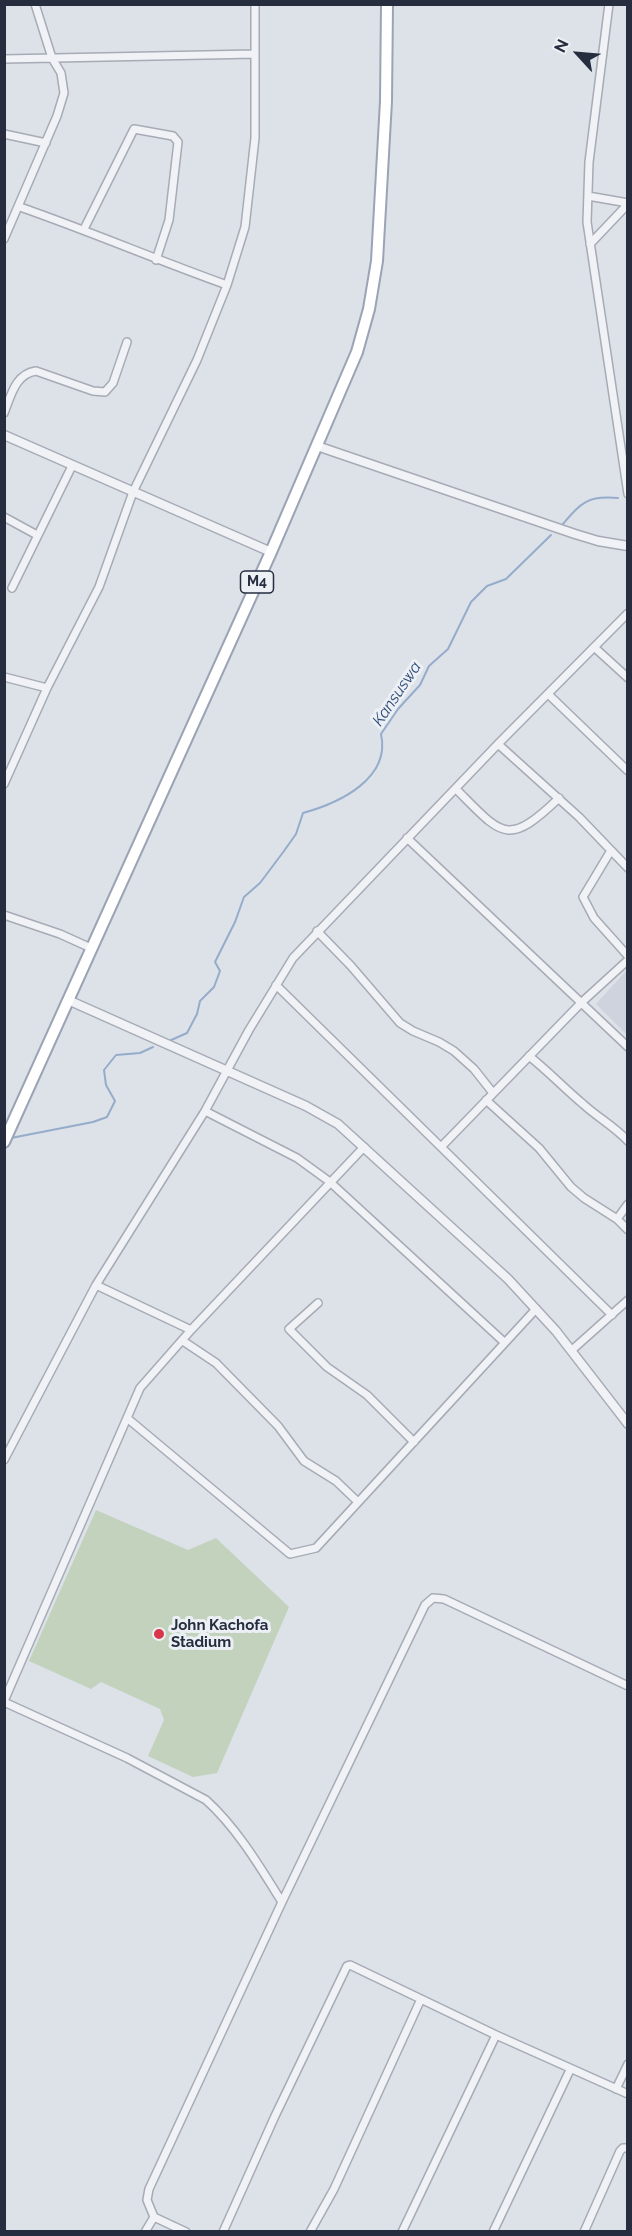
<!DOCTYPE html>
<html>
<head>
<meta charset="utf-8">
<style>
	body { margin:0 }
	#map { position:relative; width:632px; height:2236px; overflow:hidden; background:#dde1e8; font-family:Raleway,sans-serif }
	canvas { display:block }
	.frame { position:absolute; inset:0; border:6px solid #252d3f; pointer-events:none }
	.north { position:absolute; left:548px; top:24px; width:60px; height:60px; -webkit-text-stroke:4px #ecf0f5; paint-order:stroke; rotate:296deg; font-size:16px; font-weight:700; line-height:24px; text-align:center; color:#252d3f }
	.north::after { content:''; display:block; margin:auto; width:21px; height:27px; background:#252d3f; clip-path:polygon(50% 0,100% 100%,50% 72%,0 100%) }
</style>
</head>
<body>
<div id="map">
<canvas width="632" height="2236"></canvas>
<div class="frame"></div>
<div class="north">N</div>
</div>
<script>
const g = document.querySelector('canvas').getContext('2d');
g.lineJoin = 'round';
function fill(path, color) {
  g.fillStyle = color;
  g.fill(path, 'evenodd');
}
function stroke(path, color, width, dash) {
  g.strokeStyle = color;
  g.lineWidth = width;
  g.lineCap = dash ? 'butt' : 'round';
  g.setLineDash(dash || []);
  g.stroke(path);
}
function label(font, color, halo, rows, align = 'center') {
  g.font = font + ' Raleway,sans-serif';
  g.lineWidth = 6;
  g.setLineDash([]);
  g.textBaseline = 'middle';
  g.strokeStyle = halo;
  g.fillStyle = color;
  for (const [text, x, y, turn = 0] of rows) {
    g.save();
    g.translate(x, y);
    g.rotate((+turn || 0) * Math.PI / 180);
    g.textAlign = isNaN(turn) ? turn : align;
    if (halo) g.strokeText(text, 0, 0);
    g.fillText(text, 0, 0);
    g.restore();
  }
}
const built = new Path2D(`
	M627,970V1035L596,1004Z`);
const green = new Path2D(`
	M96,1510L188,1550L216,1538L289,1607L217,1773L193,1777L148,1756L164,1720L160,1709L101,1682L91,1689L29,1661Z`);
const stream = new Path2D(`
	M562,525C581,503 587,495 618,498
	M169,1041L187,1033L197,1014L200,1001L214,987L220,971L215,962L235,922L244,897L260,883L284,851L296,834L303,813C339,803 391,779 381,734L398,709L420,685L429,666L448,649L471,602L487,586L506,579L551,535
	M11,1138L93,1122L107,1117L115,1101L106,1085L104,1070L116,1055L140,1053L153,1047`);
const minor = new Path2D(`
	M609,4L589,162L587,222L628,494
	M4,59L255,54
	M4,134L46,143
	M588,196L628,203
	M84,229L134,129L173,136L178,142L169,220L156,260
	M4,239L57,116L64,93L61,73L52,58L35,4
	M590,244L628,204
	M227,285L245,227L255,138V4
	M4,413C11,396 15,374 36,371L93,391L105,392L113,383L127,342
	M4,517L37,535
	M12,588L72,466
	M594,647L628,678
	M4,677L47,688
	M548,694L628,771
	M498,744L579,817L628,868
	M4,784L47,688L99,587L133,492L197,360L227,285C157,260 89,231 20,207
	M456,789C502,835 507,848 559,798
	M407,838L628,1047
	M610,852L583,897L594,918L628,956
	M4,915L60,934L91,948
	M317,931L351,966L400,1023L413,1031L439,1042L454,1051L474,1069L493,1093
	M276,985L441,1147L582,1002L628,960
	M529,1056C548,1071 564,1088 583,1104C597,1117 614,1126 628,1141
	M486,1100L539,1148L571,1187L584,1198L617,1219L628,1230
	M205,1111L297,1158L330,1182L504,1342
	M441,1147L612,1315
	M617,1219L628,1204
	M96,1285L191,1330
	M318,1303L289,1329L327,1367L367,1395L414,1442
	M183,1341L216,1363L278,1426L304,1461L336,1481L358,1502
	M572,1350L628,1300
	M127,1418L290,1554L316,1548L536,1309
	M4,1460L96,1285L205,1111L249,1030L293,958L498,744L628,613
	M4,1701L140,1388L191,1330L364,1147
	M4,1702L127,1758L206,1800C237,1828 260,1867 282,1902
	M616,2089L628,2064
	M145,2232L154,2217
	M186,2232L154,2217L147,2200L149,2189L282,1902L425,1605L433,1598L444,1599L628,1686
	M223,2232L275,2116L347,1966L350,1965L496,2035
	M310,2232L334,2189L421,1999
	M402,2232L496,2035L628,2094
	M493,2232L570,2070
	M584,2232L620,2151L623,2148H628`);
const tertiary = new Path2D(`
	M4,435L271,552
	M317,446L575,534L598,541L628,546
	M68,1000L306,1106L338,1124L508,1279L556,1331L628,1424`);
const primary = new Path2D(`
	M4,1142L271,552L357,352L369,309L377,261L386,101L387,4`);
const markers = [
	[159,1634,6,"#d73748"]
];
const shields = [
	[257,582,33]
];
const shieldNames = [
	["M4",257,582]
];
const poiNames = [
	["John Kachofa",171,1625],
	["Stadium",171,1642]
];
const waterNames = [
	["Kansuswa",397,694,-56]
];
fill(built, '#cfd3dd');
fill(green, '#c2d2bd');
stroke(stream, '#95accb', 2);
stroke(minor, '#a6abb5', 10);
stroke(tertiary, '#a6abb5', 11);
stroke(primary, '#9ba4b4', 14);
stroke(minor, '#f0f2f6', 7);
stroke(tertiary, '#f0f2f6', 8);
stroke(primary, '#fff', 10);
for (const [x, y, r, color] of markers) {
  const dot = new Path2D();
  dot.arc(x, y, r, 0, 2 * Math.PI);
  g.fillStyle = color;
  g.fill(dot);
  stroke(dot, '#ecf0f5', 2);
}
for (const [x, y, w] of shields) {
  const box = new Path2D();
  box.roundRect(x - w / 2, y - 11, w, 22, 4.5);
  g.fillStyle = '#ecf0f5';
  g.fill(box);
  stroke(box, '#252d3f', 1.5);
}
label('bold 14px', '#252d3f', null, shieldNames);
label('bold 15px', '#252d3f', '#ecf0f5', poiNames, 'left');
label('italic 16px', '#2d4a76', '#ecf0f5', waterNames);
</script>
</body>
</html>
